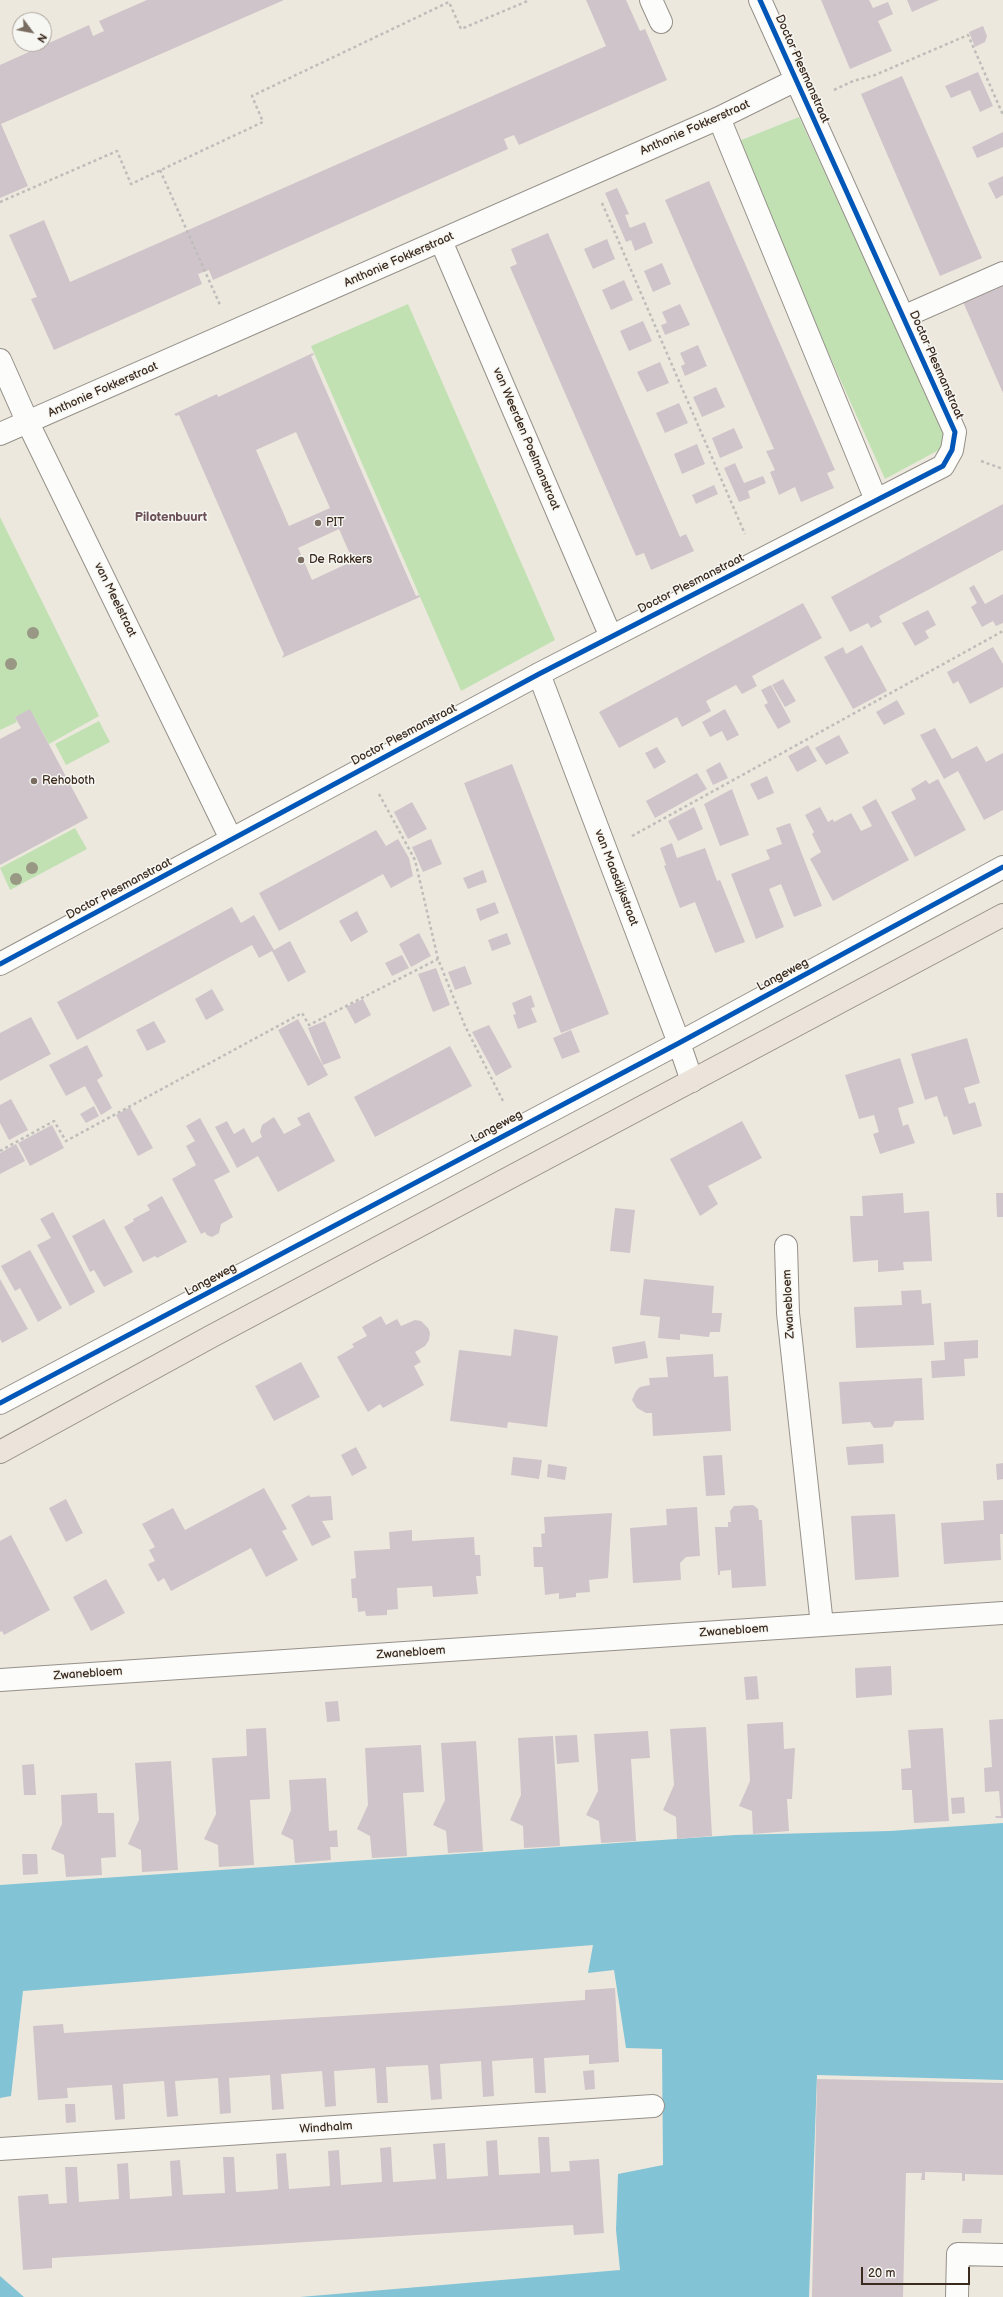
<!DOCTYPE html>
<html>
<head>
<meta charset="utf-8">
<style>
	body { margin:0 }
	#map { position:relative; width:1003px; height:2297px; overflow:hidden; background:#ece8de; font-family:"Balsamiq Sans",sans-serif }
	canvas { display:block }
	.north { position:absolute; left:12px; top:12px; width:40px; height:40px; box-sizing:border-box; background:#f6f6f2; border:1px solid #aba49d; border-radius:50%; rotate:122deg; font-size:11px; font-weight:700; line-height:16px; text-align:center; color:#3b2a1e }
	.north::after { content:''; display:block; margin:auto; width:14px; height:18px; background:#796c61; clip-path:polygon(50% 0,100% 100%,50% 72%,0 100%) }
	.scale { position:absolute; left:861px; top:2267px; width:109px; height:18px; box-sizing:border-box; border:2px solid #3b2a1e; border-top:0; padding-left:5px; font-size:12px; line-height:14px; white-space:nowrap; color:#3b2a1e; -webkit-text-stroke:3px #f6f6f2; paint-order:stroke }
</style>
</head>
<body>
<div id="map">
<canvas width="1003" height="2297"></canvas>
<div class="north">N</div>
<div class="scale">20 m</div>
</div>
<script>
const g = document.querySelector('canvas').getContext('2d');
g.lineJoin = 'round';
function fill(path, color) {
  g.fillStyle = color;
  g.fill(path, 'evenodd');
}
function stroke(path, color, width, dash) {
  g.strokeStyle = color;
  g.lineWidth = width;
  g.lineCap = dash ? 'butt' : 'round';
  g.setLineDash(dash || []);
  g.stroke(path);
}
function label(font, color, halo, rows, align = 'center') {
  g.font = font + ' "Balsamiq Sans",sans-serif';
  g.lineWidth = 3;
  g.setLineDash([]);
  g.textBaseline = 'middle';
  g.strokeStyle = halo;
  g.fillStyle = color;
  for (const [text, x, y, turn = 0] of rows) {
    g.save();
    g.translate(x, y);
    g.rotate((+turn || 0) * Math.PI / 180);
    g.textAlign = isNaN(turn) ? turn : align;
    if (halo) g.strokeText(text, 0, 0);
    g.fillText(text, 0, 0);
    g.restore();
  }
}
const green = new Path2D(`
	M799,117L950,444L885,479L734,143Z
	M408,304L555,640L461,691L311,346Z
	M0,517L99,716L49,744L30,710L15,717L17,722L0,730Z
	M99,721L110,742L66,765L55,744Z
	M75,828L87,849L10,890L0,868Z`);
const water = new Path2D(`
	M1003,1823V2080L817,2075L809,2297H300L620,2270L616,2230L618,2174L663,2165L662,2049L626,2048L614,1970L588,1973L593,1945L23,1991L11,2096L0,2098V1885L735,1835L890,1831Z
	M0,2276L24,2297H0Z`);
const building = new Path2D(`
	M147,0H284L1,124L28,186L0,198V65L89,25L93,36L104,31L99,21Z
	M586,0H626L640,31L645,29L667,80L519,145L514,135L504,139L508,149L213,280L209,270L198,274L202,284L54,350L31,299L37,297L9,235L44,220L70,282L606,46Z
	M821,0H869L873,8L888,2L893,14L878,21L892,51L850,69Z
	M907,0H939L912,12Z
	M983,26L987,36L985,42L975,47L969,32Z
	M978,72L993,106L980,112L970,90L951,98L945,86Z
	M902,76L982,258L940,276L861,94Z
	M1003,132V147L977,158L972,147Z
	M1003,176V195L996,199L988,183Z
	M709,181L835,470L827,473L834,488L801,502L795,487L779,495L770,472L775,470L766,451L774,449L665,200Z
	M617,188L629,214L625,215L630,228L645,222L653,243L635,251L631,240L626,242L605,193Z
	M548,233L680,537L686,534L694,551L651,570L644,553L636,556L510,267L517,264L511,249Z
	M607,239L615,259L593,269L584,249Z
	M662,263L671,284L653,292L644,271Z
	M1003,276V393L960,295Z
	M624,280L633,300L611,310L602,290Z
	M680,304L690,325L665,335L661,325L667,323L662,312Z
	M643,321L652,341L629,351L620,331Z
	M698,345L707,366L685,376L681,366L685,364L680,353Z
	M313,353L314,355L311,356L416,596L419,595L420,597L282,658L284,654L277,639L179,415L176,416L174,414L217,394L218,397ZM296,432L330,508L289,526L256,450ZM339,529L353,561L312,580L298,548Z
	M660,362L669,383L647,392L637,372Z
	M716,387L725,407L702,417L693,397Z
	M679,403L688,423L665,433L656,413Z
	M734,428L743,448L720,458L712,438Z
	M697,444L705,464L682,474L674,454Z
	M735,463L744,483L763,476L766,483L748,491L750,498L739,502L724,468Z
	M714,485L718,494L696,504L692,495Z
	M1003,504V550L879,616L882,622L871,628L868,623L850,632L831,597Z
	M974,585L985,604L1003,594V623L996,626L993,621L982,627L971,607L977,603L969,588Z
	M803,603L822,638L752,676L757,686L742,694L736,685L706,701L711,711L682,727L677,717L619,748L599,712Z
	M928,610L936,625L925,631L929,638L915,646L902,623Z
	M862,645L887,691L853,709L824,657L843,647L846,654Z
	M993,647L1003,664V687L970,704L958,681L953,684L947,672Z
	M783,679L796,701L785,707L772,685Z
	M771,685L791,722L778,729L764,705L768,703L761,690Z
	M897,700L905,714L884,725L876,712Z
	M30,709L88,818L0,865V739L21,728L15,717Z
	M725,709L739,735L727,741L722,731L710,737L702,722Z
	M935,728L952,759L977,746L986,762L1003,753V810L984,820L958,771L944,779L920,735Z
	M839,735L849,753L826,765L815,748Z
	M808,745L817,761L797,772L788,756Z
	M657,747L666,762L654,769L645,753Z
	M720,762L728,778L713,785L706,770Z
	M512,764L609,1014L561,1033L464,783Z
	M697,773L707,789L655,818L646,801Z
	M767,776L774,793L758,800L750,784Z
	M938,779L966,830L915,857L891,812L916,799L911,789L926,780L929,784Z
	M732,789L749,835L720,846L704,804Z
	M876,799L909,860L833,901L810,859L821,852L812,834L814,832L805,815L820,807L828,822L833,819L834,822L851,813L861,831L872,826L862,807Z
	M412,802L427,829L408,839L394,812Z
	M694,807L703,829L678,841L668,821Z
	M790,823L822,906L794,917L781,884L769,889L784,927L756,939L731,874L770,859L766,850L782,844L776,828Z
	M376,830L386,846L398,839L409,858L413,876L391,888L383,874L279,931L259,893Z
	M431,839L442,864L423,872L412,847Z
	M672,843L677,858L705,848L717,881L720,880L745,942L715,953L695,902L680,908L664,866L666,865L660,848Z
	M483,870L487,882L468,889L463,878Z
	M495,902L499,913L480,921L476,909Z
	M232,907L241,923L254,915L274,950L290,941L306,972L288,982L272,951L259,958L252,945L77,1040L57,1002Z
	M357,911L368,932L351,942L339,921Z
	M419,933L431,956L411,967L399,944Z
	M507,933L511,944L492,951L488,940Z
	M402,955L409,968L392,976L385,963Z
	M465,966L472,984L455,990L448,972Z
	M436,968L450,1005L433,1012L418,974Z
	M212,989L224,1010L206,1020L195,999Z
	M531,995L535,1007L531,1008L537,1022L518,1029L513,1015L516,1014L512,1003Z
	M363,999L371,1015L355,1024L346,1007Z
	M31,1017L51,1054L0,1081V1033Z
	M298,1019L328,1075L308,1086L278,1030Z
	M154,1021L166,1042L147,1051L136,1030Z
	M325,1021L341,1058L323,1065L308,1028Z
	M489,1025L512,1067L496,1076L472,1032Z
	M571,1030L580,1052L562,1059L553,1038Z
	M967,1038L980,1083L964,1088L969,1104L975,1102L982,1126L953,1135L947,1116L944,1117L937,1096L925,1100L911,1054Z
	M87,1045L103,1076L97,1080L112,1108L101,1115L85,1086L66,1096L49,1065Z
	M450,1046L472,1086L375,1137L354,1097Z
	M900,1058L914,1103L898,1108L903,1126L908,1124L915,1143L880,1154L873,1134L879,1132L874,1115L859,1119L845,1075Z
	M11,1099L28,1130L9,1140L0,1123V1105Z
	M94,1106L99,1116L86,1123L80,1114Z
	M130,1107L153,1148L138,1156L116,1115Z
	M309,1112L335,1161L278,1192L258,1156L237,1168L215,1127L227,1121L234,1134L244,1128L252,1143L262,1137L260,1132L262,1125L274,1117L284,1134L301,1125L297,1118Z
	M200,1118L230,1172L214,1180L233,1217L221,1224L219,1233L212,1237L207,1235L205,1232L201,1234L172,1179L196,1165L186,1146L195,1141L186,1126Z
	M742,1121L762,1158L708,1186L718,1204L700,1216L670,1159Z
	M52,1125L64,1148L30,1166L18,1143Z
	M16,1144L25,1161L0,1174V1153Z
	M903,1193L904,1213L929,1211L932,1261L903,1262L904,1270L878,1272V1260L853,1262L850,1216H863L862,1196Z
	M996,1193H1003V1217H997Z
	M162,1196L187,1242L157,1258L155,1256L143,1262L124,1227L134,1221L133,1219L150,1210L147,1205Z
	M615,1208L635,1210L630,1253L610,1251Z
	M53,1212L95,1292L70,1306L37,1245L51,1238L40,1219Z
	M104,1219L133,1272L104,1287L94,1270L90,1272L72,1236Z
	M30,1250L62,1308L38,1322L20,1288L15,1291L1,1266Z
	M0,1279L28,1329L2,1343L0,1339Z
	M644,1279L714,1286L712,1313H722L720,1332H710L709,1337L680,1334V1340L658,1338L660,1317L640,1315Z
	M921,1290L922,1304L931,1303L934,1345L856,1348L854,1307L902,1305L901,1291Z
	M381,1316L386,1325L397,1319L401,1326L415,1320L421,1321L428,1328L430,1333L429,1340L425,1346L415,1352L421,1362L414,1366L424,1385L383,1408L380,1404L368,1412L337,1357L354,1347L352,1344L367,1336L362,1327Z
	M514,1329L558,1336L547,1427L508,1422L507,1428L450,1421L459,1350L511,1356Z
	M978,1340V1358L964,1359L965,1376L932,1378L931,1361L945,1360L944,1342Z
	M645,1341L648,1358L615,1364L612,1347Z
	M713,1354L714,1377L728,1376L731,1431L653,1436L652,1413H646L637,1408L632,1400L636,1391L640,1387L650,1385L649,1378L668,1377L666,1357Z
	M301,1362L320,1397L274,1421L255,1386Z
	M922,1378L924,1420L895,1421L892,1427L874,1428L870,1422L842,1424L839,1382Z
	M883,1444L884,1463L848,1465L846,1447Z
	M356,1447L367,1468L352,1476L341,1455Z
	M722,1455L725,1495L706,1496L703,1456Z
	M513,1457L542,1460L539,1479L511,1475Z
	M1003,1463V1479L997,1480L996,1464Z
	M548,1464L567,1467L565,1480L547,1477Z
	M264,1488L287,1529L282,1531L298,1560L266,1577L251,1548L171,1591L164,1578L158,1582L148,1564L155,1561L149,1550L155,1547L142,1524L173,1508L185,1530Z
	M309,1495L310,1497L331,1496L333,1520L322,1521L331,1537L312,1546L291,1505Z
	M66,1499L83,1533L66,1542L49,1508Z
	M1003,1500V1534H1000L1001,1560L944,1564L941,1523L984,1520L983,1501Z
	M753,1505L758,1509L759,1520H762L766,1586L732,1588L731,1570L720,1571V1575H718L715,1527H728V1522H731L730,1511L734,1506Z
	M697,1507L700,1556L686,1557L680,1563L681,1580L633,1583L630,1528L667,1525L666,1509Z
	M612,1513L608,1578L589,1580L590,1592L576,1593V1597L559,1599V1593L545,1595L543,1567H534L533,1547H542L541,1534L545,1533L544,1517Z
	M895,1514L899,1577L855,1580L851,1516Z
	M412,1530V1541L474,1537L475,1555H480L481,1576H476L478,1594L433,1597L432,1586L397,1588L398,1609L387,1610V1615L366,1616L365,1611L358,1612L357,1598H352L351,1579L356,1578L354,1551L390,1549L389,1532Z
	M11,1535L50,1610L4,1635L2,1631L0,1632V1541Z
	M106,1579L125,1613L91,1631L73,1597Z
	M891,1666L892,1695L856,1698L855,1668Z
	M757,1676L759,1699L746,1700L744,1677Z
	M338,1701L340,1721L327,1722L325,1702Z
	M1003,1719V1818H996L995,1816H1001L999,1791L985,1792L984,1768L992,1767L989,1720Z
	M783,1722L784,1749L795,1748L792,1799H787L789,1831L753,1834L752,1811L739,1806L750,1781L747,1724Z
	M706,1727L712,1836L677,1839L676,1817L663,1810L674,1785L670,1729Z
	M266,1728L270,1799L250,1800L254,1865L219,1867L218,1845L204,1839L216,1814L212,1758L247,1756L246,1729Z
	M943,1728L949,1821L914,1823L912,1790H902L901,1769L911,1768L908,1730Z
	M648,1731L650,1758L631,1759L636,1841L601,1843L599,1821L586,1815L598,1791L594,1734Z
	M577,1735L579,1762L557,1764L555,1736Z
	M553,1736L560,1846L524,1848L523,1826L510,1820L521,1795L518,1738Z
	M476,1741L483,1851L448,1853L446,1831L433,1825L445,1800L441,1743Z
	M421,1745L424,1792L403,1793L407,1856L372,1858L370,1836L357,1829L368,1805L365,1748Z
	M171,1761L178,1870L142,1872L141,1850L128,1844L139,1820L135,1763Z
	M34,1764L36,1795H24L22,1765Z
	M326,1778L329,1831L337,1830L338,1847H330L331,1860L295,1863L293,1840L281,1834L291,1810L289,1780Z
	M97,1793L98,1813H114L116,1857L101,1858L102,1875L66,1877L64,1855L51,1849L62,1824L61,1795Z
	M964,1797L965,1813L952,1814L951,1798Z
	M22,1854H37L38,1874L23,1875Z
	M615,1988L619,2062L589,2064V2055L544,2058L546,2093H535L533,2058L492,2061L494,2096L483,2097L481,2061L440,2064L442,2099L431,2100L428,2065L386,2067L388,2103H377L375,2068L334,2071L336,2106L325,2107L322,2071L281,2074L284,2109L272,2110L270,2075L229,2078L231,2113L220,2114L218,2078L175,2081L178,2116L167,2117L164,2081L123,2084L125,2119L115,2120L112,2085L67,2088L68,2098L38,2100L33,2026L63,2024L64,2033L456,2009L585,2000V1990Z
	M594,2070L595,2089L585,2090L583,2071Z
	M817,2079L1003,2083V2175L965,2174V2181H962V2173L925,2172V2180H921L922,2173H906L903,2297H812Z
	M65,2104H75L76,2122L66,2123Z
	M538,2137H549L551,2172L570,2171L569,2161L599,2159L604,2233L574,2235L573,2225L102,2255L52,2258V2268L23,2270L18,2196L48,2194L49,2204L67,2203L65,2167H77L79,2202L119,2199L117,2164L128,2163L130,2199L172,2196L170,2161L180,2160L183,2195L225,2193L223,2157H234L236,2192L257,2191L278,2189L276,2154L286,2153L289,2189L330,2186L328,2151L339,2150L341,2185L382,2182L380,2148L391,2147L393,2182L436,2179L433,2144L445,2143L447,2179L488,2176L486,2141L497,2140L499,2175L540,2173Z
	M963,2219H982L981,2233H962Z`);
const path = new Path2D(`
	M834,90L853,81L875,75L968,35L1003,115
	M160,170L220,305
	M0,202L117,151L131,184L263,122L252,96L449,2L461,29L530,0
	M602,203L745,534
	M981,461L1003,469
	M379,794L415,860L438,959L465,1026L503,1101
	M632,836L1003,631
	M0,1151L54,1121L66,1141L302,1013L309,1025L438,959`);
const minor = new Path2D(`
	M651,0L661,22
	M719,118L876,500
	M441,241L611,637
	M903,317L1003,273
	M0,360L28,423L231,839
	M0,434L719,118L796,80
	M539,674L679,1043L692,1081
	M0,964L539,674L943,466L952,450L955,432L760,0
	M786,1246L788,1313L822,1625
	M0,1403L679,1043L1003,867
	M0,1680L1003,1613
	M0,2149L653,2106
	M957,2297L958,2254L1003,2255`);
const major = new Path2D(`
	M0,1452L212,1336L1003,915`);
const cycleway = new Path2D(`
	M0,964L539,674L943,466L952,450L955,432L760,0
	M0,1403L679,1043L1003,867`);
const trees = [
	[33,633],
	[11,664],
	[32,868],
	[16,879]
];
const markers = [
	[318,523,4,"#796c61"],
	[301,560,4,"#796c61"],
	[34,781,4,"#796c61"]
];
const streetNames = [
	["Doctor Plesmanstraat",802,69,66],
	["Anthonie Fokkerstraat",695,128,-24],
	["Anthonie Fokkerstraat",399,260,-24],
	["Doctor Plesmanstraat",936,365,66],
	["Anthonie Fokkerstraat",103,390,-24],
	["van Weerden Poelmanstraat",526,439,67],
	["Doctor Plesmanstraat",691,584,-27],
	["van Meelstraat",115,600,64],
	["Doctor Plesmanstraat",404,735,-28],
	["van Maasdijkstraat",616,878,69],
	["Doctor Plesmanstraat",119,889,-28],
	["Langeweg",783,975,-28],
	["Langeweg",497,1127,-28],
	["Langeweg",211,1280,-28],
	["Zwanebloem",789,1304,-93],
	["Zwanebloem",734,1631,-4],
	["Zwanebloem",411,1653,-4],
	["Zwanebloem",88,1674,-4],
	["Windhalm",326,2128,-4]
];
const poiNames = [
	["PIT",326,523],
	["De Rakkers",309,560],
	["Rehoboth",42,781]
];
const neighbourhoodNames = [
	["Pilotenbuurt",171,518]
];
fill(green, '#c1e1b3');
fill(water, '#82c3d6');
fill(building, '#cfc4c9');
stroke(minor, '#959089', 24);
stroke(major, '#959089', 24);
stroke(path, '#bfbdba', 2.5, [3, 3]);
stroke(minor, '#fcfcfa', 22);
stroke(major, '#ece4da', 22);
stroke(cycleway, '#0057b8', 5);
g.fillStyle = '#989884';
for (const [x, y] of trees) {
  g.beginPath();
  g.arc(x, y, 6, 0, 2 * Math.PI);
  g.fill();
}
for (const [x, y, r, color] of markers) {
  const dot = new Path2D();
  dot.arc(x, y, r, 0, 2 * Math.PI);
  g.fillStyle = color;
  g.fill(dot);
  stroke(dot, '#f6f6f2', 1.5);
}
label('12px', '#3b2a1e', '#f6f6f2', streetNames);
label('12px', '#3b2a1e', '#f6f6f2', poiNames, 'left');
label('bold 13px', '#6c5058', '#f6f6f2', neighbourhoodNames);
</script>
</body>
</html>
